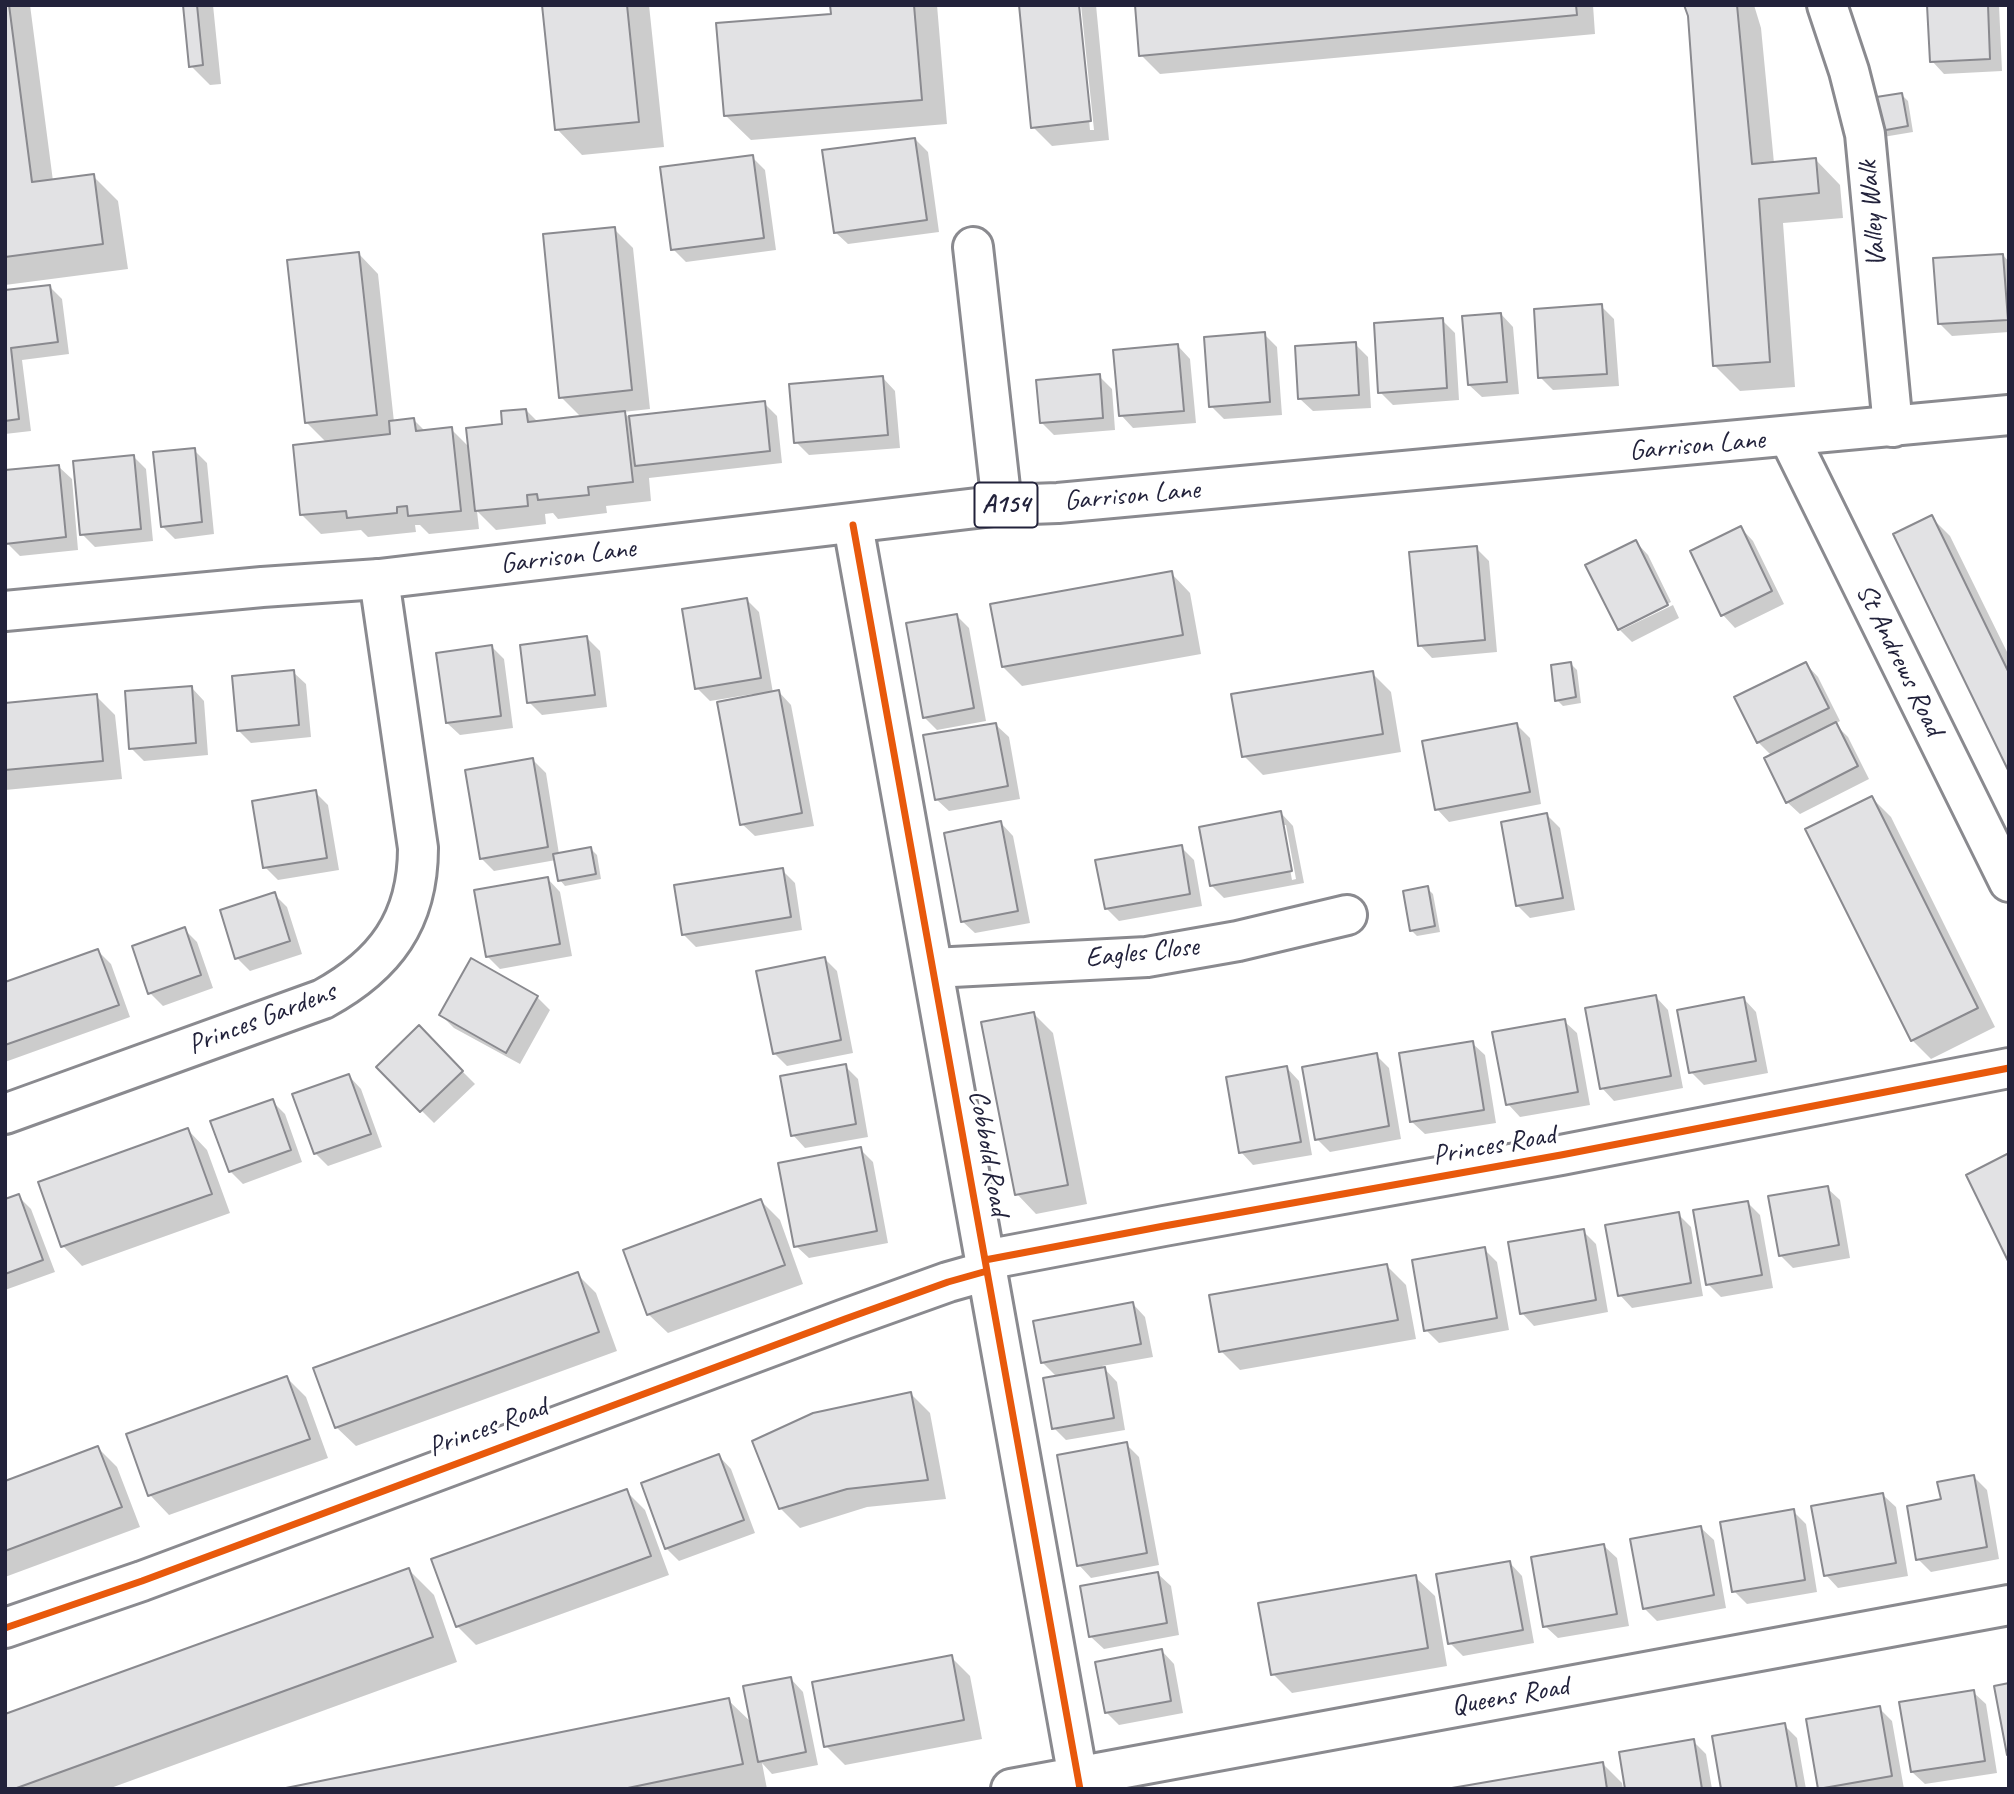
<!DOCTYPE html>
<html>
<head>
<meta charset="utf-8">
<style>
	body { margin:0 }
	#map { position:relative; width:2014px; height:1794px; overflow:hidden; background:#fff; font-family:Caveat,sans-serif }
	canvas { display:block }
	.frame { position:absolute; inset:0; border:7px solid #22223b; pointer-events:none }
</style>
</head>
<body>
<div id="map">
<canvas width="2014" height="1794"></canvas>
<div class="frame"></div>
</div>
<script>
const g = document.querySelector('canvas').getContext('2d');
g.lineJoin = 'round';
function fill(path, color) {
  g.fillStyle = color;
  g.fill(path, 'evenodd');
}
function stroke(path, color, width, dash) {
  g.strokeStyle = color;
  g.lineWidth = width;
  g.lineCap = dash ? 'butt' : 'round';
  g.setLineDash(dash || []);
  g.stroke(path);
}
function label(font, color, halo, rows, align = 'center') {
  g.font = font + ' Caveat,sans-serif';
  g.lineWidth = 6;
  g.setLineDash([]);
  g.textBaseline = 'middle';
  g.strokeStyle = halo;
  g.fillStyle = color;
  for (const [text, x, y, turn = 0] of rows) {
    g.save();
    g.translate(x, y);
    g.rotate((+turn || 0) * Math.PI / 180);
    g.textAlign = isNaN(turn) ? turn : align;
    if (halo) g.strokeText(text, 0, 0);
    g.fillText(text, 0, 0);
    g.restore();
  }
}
const shadow = new Path2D(`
	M5,5H30L53,181L93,176L118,201L128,269L5,285Z
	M184,5H213L221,84L210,85L191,66Z
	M544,5H649L664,147L582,155L557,129Z
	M832,5H937L947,124L751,140L725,115L832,15Z
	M1078,5L1090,130H1094L1081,5H1096L1109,140L1052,146L1033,127Z
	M1136,5H1593L1595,34L1160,74L1141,55Z
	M1686,5H1754L1761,28L1774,163L1815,159L1840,185L1843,218L1783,223L1795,387L1740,391L1715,366L1690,16Z
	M1928,5H1999L2002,71L1944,74L1932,61Z
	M1902,95L1908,101L1913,132L1883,137L1877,131Z
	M915,139L928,152L939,232L848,244L835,232Z
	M752,157L765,170L776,250L686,262L673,249Z
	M614,229L633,248L650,409L623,412L630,418L764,403L777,416L782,463L649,478L651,501L606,506L607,513L558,519L553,513L545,514L546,524L496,530L477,511L479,529L429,534L420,525H415L416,532L368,537L361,530L321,534L302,515L327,443L306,422L359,254L378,274L394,422L414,420L426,432L451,429L470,448L526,410L538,422L582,418L561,397Z
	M2003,255L2009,262V332L1952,336L1939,323Z
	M49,286L62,299L69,354L22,360L31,431L5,434V292Z
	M1601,306L1614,319L1619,386L1553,390L1540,377Z
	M1501,314L1513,327L1519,394L1482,397L1469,385Z
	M1442,320L1455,333L1459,400L1393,405L1380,392Z
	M1264,334L1277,347L1282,415L1224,419L1211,406Z
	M1355,344L1368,357L1371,408L1313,411L1300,399Z
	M1178,346L1190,359L1196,423L1133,428L1121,415Z
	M1099,376L1112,389L1115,430L1054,435L1042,423Z
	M883,378L895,391L900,448L809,455L796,442Z
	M194,450L207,463L214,534L175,539L162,526Z
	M134,457L146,469L153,541L95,547L82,534Z
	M59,467L72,479L78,550L20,556L7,543Z
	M1931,517L1950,536L2009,656V768Z
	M1741,528L1753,541L1784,604L1735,628L1723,615Z
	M1636,542L1648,555L1671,602L1621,626V630L1673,605L1679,618L1632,642L1619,629Z
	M1476,548L1489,561L1497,652L1432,658L1420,645Z
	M1171,573L1190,593L1201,654L1022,686L1003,667Z
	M746,599L759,612L773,693L779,692L791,705L814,826L755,836L742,824L753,694L710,701L697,688Z
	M956,615L969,628L986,721L937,730L924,717Z
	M587,638L600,651L607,707L542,715L529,702Z
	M492,647L504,659L513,728L460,735L447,723Z
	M1571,664L1577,670L1581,703L1563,706L1557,700Z
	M1806,664L1818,677L1840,721L1835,724L1848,737L1869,779L1800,814L1787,802L1772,756L1758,742Z
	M293,672L306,684L311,737L251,743L238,730Z
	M1372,673L1391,692L1401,752L1263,775L1244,756Z
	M192,688L204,701L208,755L144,761L131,748Z
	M96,696L115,715L122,779L5,790V704Z
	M996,725L1009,737L1020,799L949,811L936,799Z
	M1517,725L1530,738L1541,804L1449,822L1437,809Z
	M533,760L546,773L559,854L591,849L597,855L601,879L565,886L560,880L556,860L494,871L481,858Z
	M315,792L328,805L339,870L278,880L265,867Z
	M1872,798L1891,817L1995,1027L1931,1059L1912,1040Z
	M1281,813L1293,826L1304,883L1224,898L1211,885ZM1282,825H1286L1296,879L1292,880Z
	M1547,815L1560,828L1575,910L1530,918L1517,905Z
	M1001,823L1013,836L1030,923L975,933L962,921Z
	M1181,847L1194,860L1202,906L1119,921L1106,908Z
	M782,870L795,883L802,930L696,947L683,934Z
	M548,879L560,892L572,956L500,969L487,956Z
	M1427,888L1433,894L1440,932L1417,936L1411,930Z
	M274,894L287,907L302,954L250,971L237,958Z
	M184,929L197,942L213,988L163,1006L150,993Z
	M98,951L111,964L130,1017L5,1062V984Z
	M824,958L837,971L853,1053L787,1066L774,1053Z
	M537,997L550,1010L520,1064L454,1028L441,1015Z
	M1656,997L1668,1010L1683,1088L1614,1101L1602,1088Z
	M1744,999L1756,1012L1768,1073L1704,1085L1691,1072Z
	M1034,1014L1053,1033L1087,1204L1036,1214L1017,1194Z
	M1564,1021L1577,1033L1590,1105L1520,1117L1508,1104Z
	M419,1028L475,1084L434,1123L378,1067Z
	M1472,1043L1485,1055L1496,1123L1425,1134L1412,1122Z
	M1376,1055L1389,1068L1401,1139L1330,1152L1317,1139Z
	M845,1066L858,1079L868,1137L805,1148L793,1135Z
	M1287,1068L1299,1081L1312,1155L1253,1165L1241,1152Z
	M349,1076L361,1089L382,1147L328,1166L315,1153Z
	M272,1101L285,1114L302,1162L243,1184L230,1171Z
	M188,1130L207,1150L230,1213L82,1266L63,1246L40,1183Z
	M860,1149L873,1162L888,1243L809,1258L796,1246Z
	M1827,1188L1840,1200L1850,1258L1793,1268L1780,1255Z
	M18,1196L31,1209L55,1272L5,1290V1201Z
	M761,1201L780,1220L803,1284L668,1333L648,1314Z
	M1748,1203L1760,1215L1773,1288L1721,1297L1708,1284Z
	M1678,1214L1691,1227L1703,1296L1632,1308L1620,1295Z
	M1583,1231L1596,1244L1608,1312L1534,1326L1522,1313Z
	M1484,1249L1497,1262L1509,1330L1439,1343L1426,1330Z
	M1387,1266L1406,1285L1416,1339L1240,1370L1221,1351Z
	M577,1274L596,1293L617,1351L356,1446L336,1427Z
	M1133,1304L1145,1317L1153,1357L1102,1366L1117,1382L1125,1430L1066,1440L1054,1428L1057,1377L1042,1362Z
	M287,1378L306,1397L328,1458L169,1515L150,1495L128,1435Z
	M911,1394L930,1413L946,1499L867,1507L800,1528L780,1508Z
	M1126,1444L1139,1457L1159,1565L1091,1578L1079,1565Z
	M98,1448L117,1467L140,1527L5,1577V1482Z
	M719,1456L731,1469L755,1533L679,1561L666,1548Z
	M1974,1477L1987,1490L1999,1559L1931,1572L1918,1559Z
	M626,1491L645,1510L669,1575L476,1645L457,1626Z
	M1883,1495L1896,1507L1908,1576L1838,1588L1826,1575Z
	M1793,1511L1806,1524L1817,1592L1747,1604L1734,1591Z
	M1701,1528L1714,1540L1726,1608L1657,1621L1644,1608Z
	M1604,1546L1617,1558L1629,1626L1558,1638L1545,1626Z
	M1510,1563L1522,1576L1534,1643L1463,1656L1450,1643Z
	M409,1570L434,1595L457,1662L108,1789H5Z
	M1158,1574L1171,1586L1179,1635L1104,1649L1091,1637Z
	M1415,1577L1435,1596L1447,1666L1292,1693L1273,1674Z
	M1162,1651L1174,1664L1183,1713L1119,1725L1106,1712Z
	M951,1657L970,1676L982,1739L845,1765L826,1746Z
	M791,1679L803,1692L818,1765L772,1774L762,1763L767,1789H290L728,1700L752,1723Z
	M1973,1692L1986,1704L1997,1773L1925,1784L1912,1772Z
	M1879,1708L1892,1721L1904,1789L1820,1788Z
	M1784,1725L1797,1738L1806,1789H1722Z
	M1693,1741L1706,1754L1712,1789H1627Z
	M1603,1764L1622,1783L1623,1789H1456Z`);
const building = new Path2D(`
	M5,5H9L32,182L94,174L103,244L5,257Z
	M183,5H197L203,65L189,67Z
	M542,5H627L639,122L555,130Z
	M830,5H914L922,100L724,116L716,23L831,14Z
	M1019,5H1079L1091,121L1031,128Z
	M1135,5H1576L1577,15L1139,56Z
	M1684,5H1737L1752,164L1816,158L1819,193L1759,199L1770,362L1713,366L1688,16Z
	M1927,5H1988L1990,59L1930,62Z
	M1902,93L1908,126L1875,132L1870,98Z
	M915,138L927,220L834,233L822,150Z
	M753,155L764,238L671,250L660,167Z
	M615,227L632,390L559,398L543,234Z
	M359,252L377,415L305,423L287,260Z
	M2003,254L2008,320L1938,324L1933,258Z
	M50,285L58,342L11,348L19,419L5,421V290Z
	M1602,304L1607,374L1538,378L1534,309Z
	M1501,313L1507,382L1468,385L1462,316Z
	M1443,318L1447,388L1378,393L1374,323Z
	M1265,332L1270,402L1209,407L1204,337Z
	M1356,342L1359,395L1298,399L1295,346Z
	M1178,344L1184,411L1119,416L1113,350Z
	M1100,374L1103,418L1040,423L1036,380Z
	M883,376L888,435L794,443L789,384Z
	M765,401L770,451L635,466L629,416Z
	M526,409L528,422L625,411L633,482L588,487L589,495L538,500L537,494L527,495L528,506L475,511L466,428L502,424L501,411Z
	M414,418L416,431L452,427L461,511L408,516L407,506L397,507V513L347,518L346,511L300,515L293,445L390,434L389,421Z
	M195,448L202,522L161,527L153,452Z
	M134,455L141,529L80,535L73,461Z
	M59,465L66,537L5,544V470Z
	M1932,515L2009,673V772L1893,534Z
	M1741,526L1772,591L1721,616L1690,551Z
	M1636,540L1668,605L1618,630L1585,565Z
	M1477,546L1485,640L1418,646L1409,552Z
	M1172,571L1183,635L1002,667L990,604Z
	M747,598L761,678L695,689L682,609Z
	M957,614L974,708L923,718L906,623Z
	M587,636L595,695L527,703L520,645Z
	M492,645L501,716L446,723L436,653Z
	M1571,662L1576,697L1555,701L1551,665Z
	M1806,662L1829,708L1757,743L1734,697Z
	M294,670L299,725L237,731L232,676Z
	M1373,671L1383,734L1242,757L1231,694Z
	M192,686L196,743L129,749L125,691Z
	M779,690L802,813L740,825L717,702Z
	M97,694L103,761L5,770V703Z
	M1836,722L1858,766L1786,803L1764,758Z
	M996,723L1008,786L935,800L923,735Z
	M1517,723L1530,792L1435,810L1422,741Z
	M533,758L548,847L480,859L465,770Z
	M316,790L327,858L263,868L252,801Z
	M1872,796L1978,1008L1911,1041L1805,829Z
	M1281,811L1292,871L1210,886L1199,827Z
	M1547,813L1563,898L1516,906L1501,822Z
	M1001,821L1018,911L961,922L944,833Z
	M1182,845L1190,894L1105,909L1095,860Z
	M591,847L596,874L558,881L553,854Z
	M783,868L791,917L682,935L674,885Z
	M548,877L560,944L486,957L474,890Z
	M1428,886L1435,926L1410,931L1403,891Z
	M275,892L290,941L235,959L220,910Z
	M185,927L201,975L148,994L132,946Z
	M98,949L119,1005L5,1045V982Z
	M825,957L841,1040L773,1054L756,971Z
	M471,958L538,996L506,1053L439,1015Z
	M1656,995L1671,1076L1600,1089L1585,1008Z
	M1744,997L1756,1061L1689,1073L1677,1010Z
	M1034,1012L1068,1185L1015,1195L981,1022Z
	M1565,1019L1578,1092L1506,1105L1492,1032Z
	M419,1025L463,1071L420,1112L376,1067Z
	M1473,1041L1484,1110L1410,1122L1399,1053Z
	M1377,1053L1389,1126L1315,1140L1302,1067Z
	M846,1064L856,1124L791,1136L780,1076Z
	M1287,1066L1301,1142L1239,1153L1226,1077Z
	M349,1074L371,1134L314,1154L292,1094Z
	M273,1099L291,1150L229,1172L210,1121Z
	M188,1128L212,1194L61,1247L38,1182Z
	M861,1147L877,1231L794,1247L778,1163Z
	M2009,1153V1263L1966,1175Z
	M1828,1186L1839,1245L1779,1256L1768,1196Z
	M19,1194L43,1260L5,1274V1199Z
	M761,1199L785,1265L647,1315L623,1250Z
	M1748,1201L1762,1275L1706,1285L1693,1210Z
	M1679,1212L1691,1283L1618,1296L1605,1225Z
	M1584,1229L1596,1300L1520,1314L1508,1242Z
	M1485,1247L1497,1318L1424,1331L1412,1260Z
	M1387,1264L1398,1320L1219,1352L1209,1295Z
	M578,1272L599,1332L335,1428L313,1368Z
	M1133,1302L1141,1344L1041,1363L1033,1321Z
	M1105,1367L1114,1418L1052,1429L1043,1378Z
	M287,1376L310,1439L148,1496L126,1434Z
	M911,1392L928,1480L847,1489L779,1509L752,1441L813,1413Z
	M1127,1442L1147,1553L1077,1566L1057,1455Z
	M98,1446L122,1507L5,1551V1481Z
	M719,1454L744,1520L665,1549L641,1483Z
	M1974,1475L1987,1547L1916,1560L1907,1506L1941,1499L1937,1482Z
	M627,1489L651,1556L456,1627L431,1559Z
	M1883,1493L1896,1563L1824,1576L1811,1506Z
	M1794,1509L1805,1580L1732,1592L1720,1522Z
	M1701,1526L1714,1595L1643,1609L1630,1539Z
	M1604,1544L1617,1614L1543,1627L1531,1557Z
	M1510,1561L1523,1630L1448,1644L1436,1574Z
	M409,1568L433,1637L14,1789H5V1714Z
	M1158,1572L1167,1623L1089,1637L1080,1586Z
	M1416,1575L1428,1648L1271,1675L1258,1603Z
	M1162,1649L1171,1701L1105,1713L1095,1662Z
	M952,1655L964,1720L824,1747L812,1682Z
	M791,1677L806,1752L758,1762L743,1686Z
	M2009,1683V1755H2007L1994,1686Z
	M1974,1690L1985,1761L1911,1772L1899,1702Z
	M729,1698L743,1764L623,1789H281Z
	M1880,1706L1892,1776L1818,1789L1806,1719Z
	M1785,1723L1797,1789H1721L1712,1736Z
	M1694,1739L1702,1789H1625L1619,1752Z
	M1603,1762L1607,1789H1446Z`);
const minor = new Path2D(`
	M1827,5L1849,71L1865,134L1893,427
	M973,247L1002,505
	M1789,437L2009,882
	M853,525L1080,1789
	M933,968L1147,957L1238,941L1347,915
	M5,1114L323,999C385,965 418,921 418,848L379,579
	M985,1260L1164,1226L1561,1155L2009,1068
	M5,1628L142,1581L845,1319L948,1282L987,1271
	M1011,1789L2009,1605`);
const major = new Path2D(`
	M5,611L262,587L379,579L1002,505L1058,503L2009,415`);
const cycleway = new Path2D(`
	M853,525L1080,1789
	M985,1260L1164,1226L1561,1155L2009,1068
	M5,1628L142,1581L845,1319L948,1282L987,1271`);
const shields = [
	[1006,505,63]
];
const shieldNames = [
	["A154",1006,505]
];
const streetNames = [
	["Valley Walk",1873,214,-95],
	["Garrison Lane",1697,446,-5],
	["Garrison Lane",1132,496,-5],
	["Garrison Lane",568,557,-7],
	["St Andrews Road",1899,660,64],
	["Eagles Close",1142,953,-6],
	["Princes Gardens",262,1019,-21],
	["Princes Road",1494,1146,-10],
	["Cobbold Road",988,1153,80],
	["Princes Road",488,1428,-20],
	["Queens Road",1510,1697,-10]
];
fill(shadow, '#0003');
fill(building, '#e2e2e4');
stroke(building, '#8a8a8f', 2);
stroke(minor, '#8a8a8f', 44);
stroke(major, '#8a8a8f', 44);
stroke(minor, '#fff', 38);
stroke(major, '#fff', 38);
stroke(cycleway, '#e8590c', 7);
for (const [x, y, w] of shields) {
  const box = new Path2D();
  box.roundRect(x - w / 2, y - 22.5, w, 45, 5);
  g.fillStyle = '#fff';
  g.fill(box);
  stroke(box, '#22223b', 2);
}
label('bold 26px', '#22223b', null, shieldNames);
label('28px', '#22223b', '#fff', streetNames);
</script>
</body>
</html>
